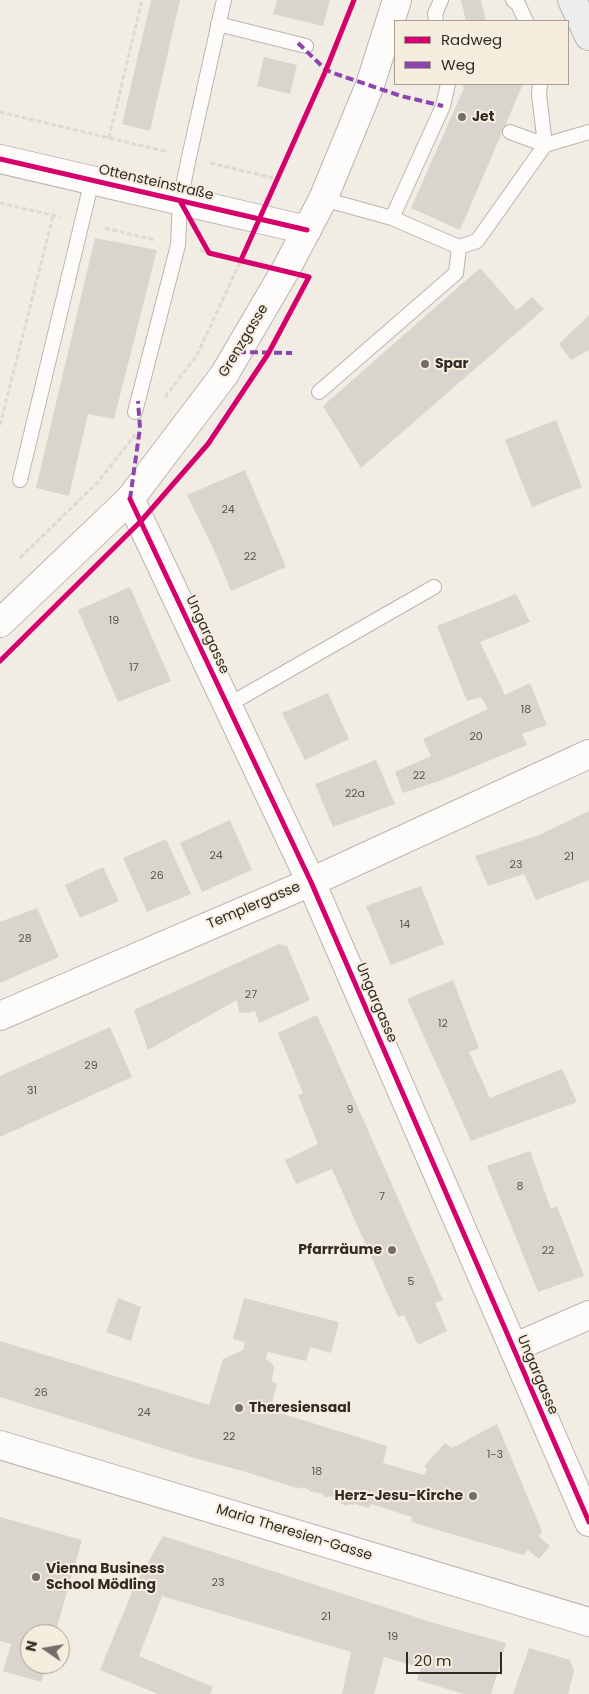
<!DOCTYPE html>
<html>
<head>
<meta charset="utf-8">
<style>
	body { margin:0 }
	#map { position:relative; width:589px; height:1694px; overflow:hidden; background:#f1ece4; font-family:Poppins,sans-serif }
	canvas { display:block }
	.legend { position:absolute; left:394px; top:20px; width:175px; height:65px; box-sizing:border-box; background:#f7edde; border:1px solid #a79f94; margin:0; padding:6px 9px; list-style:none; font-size:15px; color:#2f2b25 }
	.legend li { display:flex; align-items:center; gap:10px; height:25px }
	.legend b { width:25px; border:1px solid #a79f94 }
	.north { position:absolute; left:20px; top:1624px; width:50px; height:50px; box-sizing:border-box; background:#f7edde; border:1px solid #a79f94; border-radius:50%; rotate:282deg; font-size:14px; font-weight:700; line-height:20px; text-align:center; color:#2f2b25 }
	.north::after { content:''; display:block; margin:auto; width:18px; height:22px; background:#736f68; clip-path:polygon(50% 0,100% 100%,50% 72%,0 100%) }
	.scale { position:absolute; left:406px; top:1652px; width:96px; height:22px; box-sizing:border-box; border:2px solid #2f2b25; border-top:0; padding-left:6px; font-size:15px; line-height:18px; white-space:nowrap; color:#2f2b25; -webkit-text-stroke:4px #f7edde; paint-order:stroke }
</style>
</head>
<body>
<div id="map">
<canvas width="589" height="1694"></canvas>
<ul class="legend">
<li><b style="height:6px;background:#d6006c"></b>Radweg</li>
<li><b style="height:6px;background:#8e44ad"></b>Weg</li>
</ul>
<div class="north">N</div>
<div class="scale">20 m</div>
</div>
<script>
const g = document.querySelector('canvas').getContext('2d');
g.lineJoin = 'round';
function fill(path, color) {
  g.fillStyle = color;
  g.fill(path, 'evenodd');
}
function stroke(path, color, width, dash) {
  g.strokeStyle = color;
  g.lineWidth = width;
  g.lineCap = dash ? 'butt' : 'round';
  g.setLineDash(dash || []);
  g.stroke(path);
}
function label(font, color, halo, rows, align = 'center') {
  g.font = font + ' Poppins,sans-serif';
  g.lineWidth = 4;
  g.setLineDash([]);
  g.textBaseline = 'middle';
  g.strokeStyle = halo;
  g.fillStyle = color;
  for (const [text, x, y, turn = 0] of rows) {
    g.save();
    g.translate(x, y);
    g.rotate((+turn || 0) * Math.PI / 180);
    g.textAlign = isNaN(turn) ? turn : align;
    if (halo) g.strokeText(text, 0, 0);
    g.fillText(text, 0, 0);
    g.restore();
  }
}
const building = new Path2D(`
	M151,0H180L150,131L122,124Z
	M277,0H330L323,26L273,14Z
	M461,0H481L486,21H466Z
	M264,57L297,65L290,94L257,86Z
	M462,84H523L460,230L411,208L464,88Z
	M95,238L157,250L114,419L88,414L69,496L36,488Z
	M480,268L517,310L532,297L544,309L361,468L323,406Z
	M589,315V350L571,360L559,344Z
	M556,420L582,487L532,507L505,440Z
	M245,470L286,567L231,591L213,548L187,495Z
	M130,587L171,681L118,702L78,610Z
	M516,594L530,622L480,642L505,695L530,683L547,725L522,734L527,745L442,780L403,793L395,772L431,756L423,739L488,709L481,697L467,701L437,626Z
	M328,693L349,739L305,760L282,713Z
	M376,760L395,804L333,827L315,784Z
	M589,811V880L536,900L524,874L488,886L475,856L539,835Z
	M230,820L252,870L202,892L180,843Z
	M166,839L191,894L147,912L123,858Z
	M103,867L119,901L80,918L65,885Z
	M421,886L444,944L391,965L366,906Z
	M37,908L59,957L0,983V922Z
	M279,944L287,946L310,1000L259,1023L255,1010L249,1013L239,1012L237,1000L148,1050L134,1010Z
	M453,980L479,1048L469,1052L490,1098L562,1069L577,1102L471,1141L407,999Z
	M317,1015L443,1300L435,1303L447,1331L418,1345L404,1315L398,1317L332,1169L296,1184L285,1160L318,1144L298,1095L303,1093L278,1033Z
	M110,1027L132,1077L0,1137V1076Z
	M530,1151L551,1209L557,1206L584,1276L538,1292L487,1166Z
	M118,1298L141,1307L131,1341L106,1332Z
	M244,1298L339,1322L331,1353L310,1347L306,1361L268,1352L266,1359L274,1366L272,1381L277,1384L270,1410L387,1446L383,1463L424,1475L427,1470L424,1466L445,1443L452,1448L497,1424L542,1531L539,1537L550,1546L539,1559L528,1550L523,1555L411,1522L412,1517L371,1504L369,1508L354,1504V1505L349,1504L348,1506L341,1504V1502L337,1500V1498L329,1496L328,1498L323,1496L324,1494L309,1491L310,1490L301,1487L300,1489L243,1471L194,1458L0,1397V1341L209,1405L223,1359L243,1350L245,1342L233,1339Z
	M0,1517L82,1540L55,1634H30V1664H47L41,1682L3,1671L11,1644L0,1641Z
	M163,1536L434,1623L506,1643L491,1694H464L417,1680L421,1668L384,1657L374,1694H342L351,1652L162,1596L139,1656L213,1687L210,1694H158L100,1670L134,1587Z
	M529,1648L570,1660L574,1671L568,1694H513Z`);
const path = new Path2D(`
	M0,112L168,152
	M109,138L142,0
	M210,163L278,179
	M0,203L60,217
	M105,228L155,240
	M200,250L209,253
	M165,397L197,355L241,260
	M0,425L53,216
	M20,558L97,483L135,435`);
const service = new Path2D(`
	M513,0L518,4L526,21
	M436,21L435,14L441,0
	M218,24L306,46
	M510,132L545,145L539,94L540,84
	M323,199L392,218L459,247L477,241L545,145L589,132
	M392,218L443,106L448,84
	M319,392L456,273L459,247
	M135,412L178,245L180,201L189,157L224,0
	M20,480L92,180
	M228,705L434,587`);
const minor = new Path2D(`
	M0,159L307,230
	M130,499L311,882L589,1522
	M0,1016L311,882L589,754
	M513,1348L589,1315
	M0,1445L589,1622`);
const tertiary = new Path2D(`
	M0,623L130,499L224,375L285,271L323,199L370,85L397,0`);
const secondary = new Path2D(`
	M572,0L589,36`);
const quiet = new Path2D(`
	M298,43L326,70L339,75L401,96L443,106
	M238,352L292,353
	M130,499L140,428L138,401`);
const cycleway = new Path2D(`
	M0,159L307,230
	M241,260L326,70L354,0
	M130,499L311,882L589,1522
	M0,661L141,521L208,444L268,354L309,277L209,253L180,201`);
const markers = [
	[462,117,5,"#736f68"],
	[425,364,5,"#736f68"],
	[392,1250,5,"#736f68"],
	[239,1408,5,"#736f68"],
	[473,1496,5,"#736f68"],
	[36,1577,5,"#736f68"]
];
const numberNames = [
	["24",228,510],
	["22",250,557],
	["19",114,621],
	["17",134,668],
	["18",526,710],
	["20",476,737],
	["22",419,776],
	["22a",355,794],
	["24",216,856],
	["21",569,857],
	["23",516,865],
	["26",157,876],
	["14",405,925],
	["28",25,939],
	["27",251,995],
	["12",443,1024],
	["29",91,1066],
	["31",32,1091],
	["9",350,1110],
	["8",520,1187],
	["7",382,1197],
	["22",548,1251],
	["5",411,1282],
	["26",41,1393],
	["24",144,1413],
	["22",229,1437],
	["1-3",495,1455],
	["18",317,1472],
	["23",218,1583],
	["21",326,1617],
	["19",393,1637]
];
const poiNames = [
	["Jet",472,117],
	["Spar",435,364],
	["Pfarrräume",382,1250,"right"],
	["Theresiensaal",249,1408],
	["Herz-Jesu-Kirche",463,1496,"right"],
	["Vienna Business",46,1569],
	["School Mödling",46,1585]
];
const streetNames = [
	["Ottensteinstraße",156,183,13],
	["Grenzgasse",244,341,-59],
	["Ungargasse",207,635,65],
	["Templergasse",254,906,-23],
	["Ungargasse",376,1003,67],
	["Ungargasse",537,1375,67],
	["Maria Theresien-Gasse",294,1533,17]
];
fill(building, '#d9d5ce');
stroke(service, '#b9b5af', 16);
stroke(minor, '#b9b5af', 30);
stroke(tertiary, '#b9b5af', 30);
stroke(secondary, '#b9b5af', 30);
stroke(path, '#dcdad7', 3, [5, 2.5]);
stroke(service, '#fdfcfb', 14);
stroke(minor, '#fdfcfb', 28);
stroke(tertiary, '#fdfcfb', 28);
stroke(secondary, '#ecefee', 28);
stroke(quiet, '#8e44ad', 4, [8, 4]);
stroke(cycleway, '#d6006c', 5);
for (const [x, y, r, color] of markers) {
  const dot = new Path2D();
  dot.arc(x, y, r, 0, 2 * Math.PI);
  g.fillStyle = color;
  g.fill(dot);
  stroke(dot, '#f7edde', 2);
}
label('11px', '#5a5650', null, numberNames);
label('bold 14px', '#2f2b25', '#f7edde', poiNames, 'left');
label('14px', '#2f2b25', '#f7edde', streetNames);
</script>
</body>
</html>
